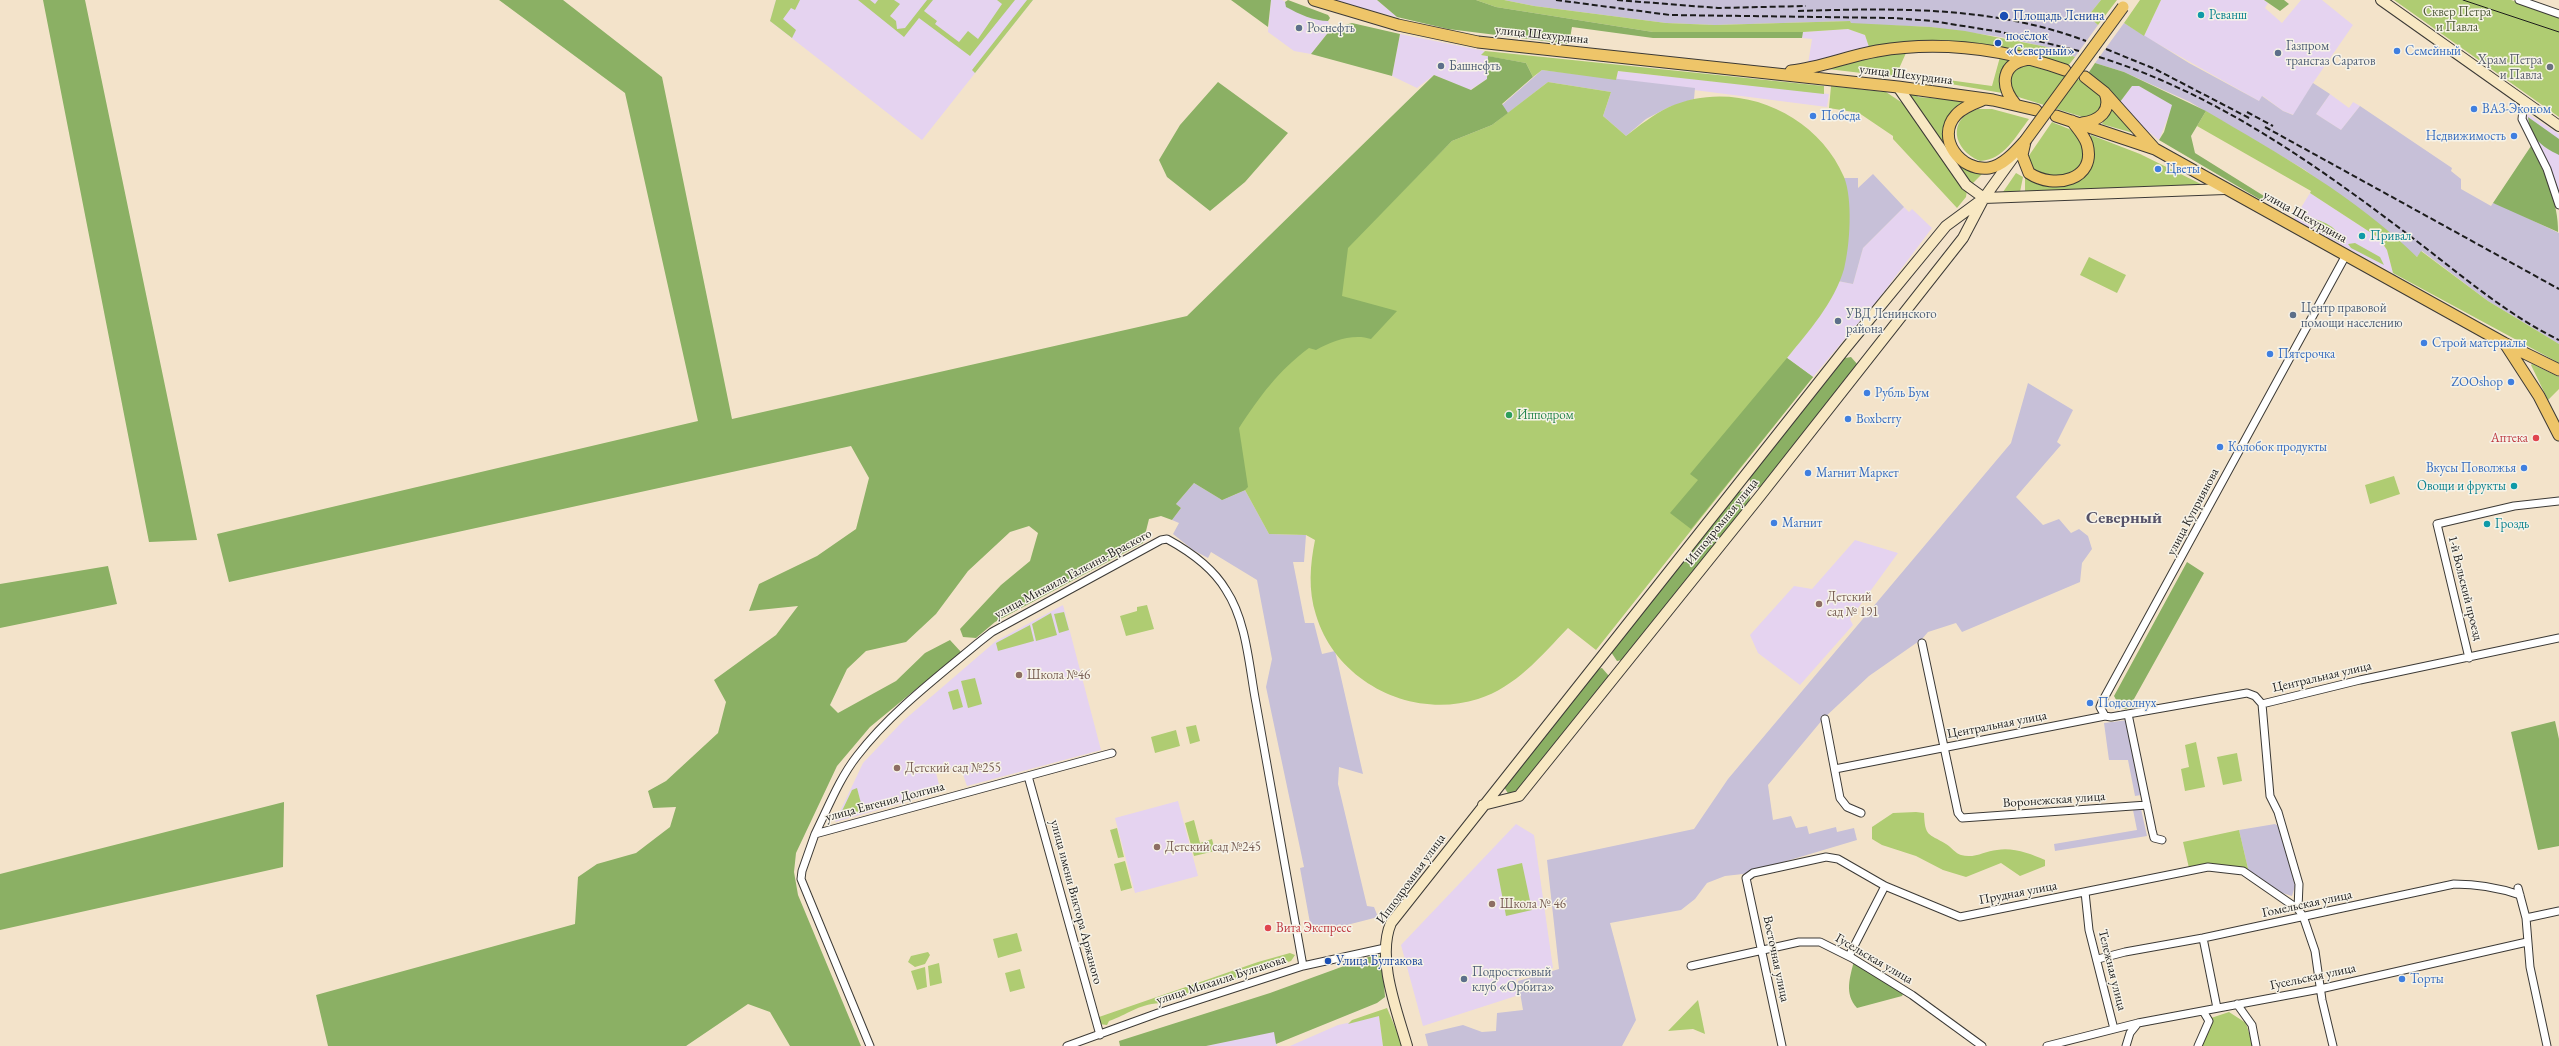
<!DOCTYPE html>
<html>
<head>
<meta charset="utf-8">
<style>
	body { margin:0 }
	canvas { display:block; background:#f3e3ca }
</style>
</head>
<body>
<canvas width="2559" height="1046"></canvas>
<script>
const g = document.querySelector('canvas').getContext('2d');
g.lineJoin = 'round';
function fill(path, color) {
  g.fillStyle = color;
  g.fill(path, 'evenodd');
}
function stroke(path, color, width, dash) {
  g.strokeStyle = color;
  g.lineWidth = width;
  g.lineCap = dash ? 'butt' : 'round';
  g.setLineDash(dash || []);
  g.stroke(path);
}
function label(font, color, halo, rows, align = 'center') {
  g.font = font + ' "EB Garamond",serif';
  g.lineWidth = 3;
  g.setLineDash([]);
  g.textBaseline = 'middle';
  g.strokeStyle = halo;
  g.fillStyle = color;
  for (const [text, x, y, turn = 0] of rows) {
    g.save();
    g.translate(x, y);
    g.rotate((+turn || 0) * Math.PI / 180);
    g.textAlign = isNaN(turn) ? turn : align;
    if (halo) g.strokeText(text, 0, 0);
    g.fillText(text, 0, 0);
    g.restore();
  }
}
const built = new Path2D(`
	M776,0H1033L922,140L770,21Z
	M1271,0H1282L1328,21L1331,29L1311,54L1294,51L1268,32Z
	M1337,0H1377L1397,17L1357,7Z
	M2161,0H2264L2268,3L2265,8L2282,23L2301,0H2322L2353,25L2313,83L2294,115L2283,111L2263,96L2259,101L2144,36Z
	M1848,29L1865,35L1869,47L1851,50L1808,64L1812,39L1802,38L1803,32Z
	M1400,34L1485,51L1482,55L1488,56L1487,79L1470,90L1434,75L1417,88L1392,76Z
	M1618,71L1829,94L1827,107L1616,80Z
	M2132,86H2139L2173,105L2159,140L2144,128L2120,102Z
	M2330,94L2349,108L2353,102L2360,106L2341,130L2316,114Z
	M2528,114L2559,134V197L2526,120Z
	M2310,193L2379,238L2387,250L2393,273L2294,219Z
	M1904,207L1909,212L1912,209L1932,228L1880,297L1813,377L1787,358L1814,324L1831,299L1838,281L1853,284L1863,248Z
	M1855,540L1898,553L1850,619L1853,625L1800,685L1758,653L1750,635L1794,586L1812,589Z
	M1063,605L1101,750L967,786L960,766L936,773L941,792L835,822L863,763L903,721L996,641Z
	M1178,801L1198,876L1135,893L1115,818Z
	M1516,824L1534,835L1553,968L1516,979L1519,995L1423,1026L1401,945Z
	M1379,1016L1383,1046H1290L1338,1025Z
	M1274,1031L1277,1046H1206Z`);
const industrial = new Path2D(`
	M1504,0H2101L2088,16L2098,25L2075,57L2046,47L2001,37L1931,27L1851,24L1850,21L1715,25L1666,23L1534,6Z
	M2124,23L2189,63L2259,101L2262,96L2283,111L2293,115L2313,83L2330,94L2316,114L2341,130L2360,106L2452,168L2451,171L2461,179V189L2491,206L2493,203L2500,205L2559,233V344L2488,301L2422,251L2417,257L2305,170L2190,102L2124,72L2095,63Z
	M1542,70L1695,88L1694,99L1669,107L1646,119L1626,136L1603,116L1611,92L1548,82L1508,113L1502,105Z
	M1873,174L1904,207L1863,248L1853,284L1838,281L1843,270L1849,215L1844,178H1858V188Z
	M2028,383L2073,410L2057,442L2061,445L2016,497L2043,525L2059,519L2071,533L2079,529L2088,536L2092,549L2082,563L2080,582L1962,632L1956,623L1928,632L1922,639L1869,676L1823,719L1768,785L1773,820L1791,816L1796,828L1807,826L1809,834L1836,827L1837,832L1854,828L1857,840L1743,874L1725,876L1707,883L1695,899L1681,910L1610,923L1636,1020L1622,1046H1428L1425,1034L1463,1025L1482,1032L1496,1031L1497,1013L1523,1010L1518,981L1559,969L1547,860L1694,829L1728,779L2011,443Z
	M1194,483L1222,500L1245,490L1269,534L1306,535L1304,562H1293L1305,623H1314L1322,654L1335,651L1363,774L1339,767L1338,784L1367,906L1374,907L1378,917L1312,934L1300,868L1304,867L1266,687L1272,659L1257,580L1211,552L1208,558L1193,550L1173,534L1179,523L1172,520L1181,508L1176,504Z
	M2128,720L2141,795L2135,796L2128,760H2109L2104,723Z
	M2141,809L2147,836L2055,851L2054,844L2137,830L2133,810Z
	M2275,824L2280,827L2295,886L2292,896L2276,891L2249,873L2239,830Z`);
const green = new Path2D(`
	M776,0H800L795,10L791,8L783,19L796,30L792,38L770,21Z
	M858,0H870L875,4L878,0H894L900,4L890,16L896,21L897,29L905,28L927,0H933L924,11L937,21L935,24L959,42L968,31L978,39L1002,4L997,0H1015L970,56L919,18L904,37Z
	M1027,0H1033L975,73L972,70Z
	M1476,0H1504L1534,6L1666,23L1715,25L1850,21L1851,23L1931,27L1965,31L2047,47L2075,57L2068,66C2047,59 2026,50 2003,47C1958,39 1914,44 1869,47L1865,35L1848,29L1803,32H1653L1496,7Z
	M2101,0H2117L2098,25L2088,16Z
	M2140,0H2161L2144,36L2124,23Z
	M2394,0H2511L2559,16V117Z
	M1485,51L1824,86V94L1618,71L1616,80L1542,70L1533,77L1526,63L1481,55Z
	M1906,53L1897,73L1992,86L2000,57H2013L2001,87L2002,93L1945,83L1828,69L1830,67L1867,57Z
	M2028,64C2055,70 2085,76 2103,99L2102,111L2086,118L2015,96L2009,90L2011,73Z
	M1548,82L1611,92L1603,116L1626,136C1640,125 1653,115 1669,107C1734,78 1816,111 1844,177C1853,199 1850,246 1844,269C1834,303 1809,331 1787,358L1813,377L1596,650L1568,628C1541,656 1516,687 1478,699C1412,720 1336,682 1316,615C1308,590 1310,565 1315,540L1306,535L1269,534L1245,490L1222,500L1203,481L1201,452L1298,297L1452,141L1492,125Z
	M1831,86L1886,92L1904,104L1967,190L1966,197L1957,208L1893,139V136L1859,113L1829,108Z
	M1908,94H1916L1918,97L1966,101L1945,138L1984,172L1970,186Z
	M2112,108L2133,131V133L2102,124Z
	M1978,109H1992L2029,119C2016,136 2004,160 1980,161C1953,150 1946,119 1978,109Z
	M2206,111C2279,154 2356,197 2417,257L2421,251L2488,301L2559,344V363L2393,273L2387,250L2379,238L2310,193L2311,191L2197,126Z
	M2052,122C2060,126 2071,128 2077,135C2094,152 2078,179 2055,178C2048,178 2038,172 2031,170L2028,157Z
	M2091,135L2140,154L2205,186L2025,195V176C2043,182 2058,191 2077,181Z
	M2016,173L2023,177L2020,192H2003Z
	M2308,218C2318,218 2344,229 2339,242L2303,221Z
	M2355,243L2380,257L2384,265L2351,248L2348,244Z
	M2089,257L2126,275L2117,293L2080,275Z
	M2532,364L2559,377V389L2548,400L2531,365Z
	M2394,476L2400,494L2370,504L2365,485Z
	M1147,605L1154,629L1126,636L1120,616L1137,611V607Z
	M1064,612L1069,630L1059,633L1054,614Z
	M1051,613L1057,635L1036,641L1032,624Z
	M1030,625L1034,641L998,651L996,643Z
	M975,678L982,704L968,708L961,681Z
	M958,689L963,707L953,710L948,692Z
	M1196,725L1200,741L1190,744L1186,727Z
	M1176,730L1180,746L1155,753L1151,737Z
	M2196,742L2205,787L2185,791L2181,769L2189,767L2185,745Z
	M2237,753L2242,781L2223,785L2217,757Z
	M857,788L863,811L842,817L841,813L852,790Z
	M1916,812L1924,813C1925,837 1928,833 1946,844C1951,847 1956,854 1961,855C1974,859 1985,851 1997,850C2013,847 2031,854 2045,860V866L2020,876L2001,863L1966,877L1943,870L1916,856L1882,845L1872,839V827L1893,813Z
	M1194,820L1200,843L1212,839L1215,851L1194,856L1185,823Z
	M1117,828L1124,857L1118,858L1110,830Z
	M2239,830L2249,873L2189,868L2183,842Z
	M1125,861L1132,888L1121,891L1114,864Z
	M1522,863L1532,910L1506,916L1497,869Z
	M1017,933L1022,951L998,958L993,939Z
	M928,952L930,955L925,964L915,967L908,962L911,956Z
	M1290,953L1295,955L1291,961L1160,1003C1136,1005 1129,1014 1109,1021L1107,1025L1099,1024L1098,1019L1099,1017L1258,962Z
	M939,963L942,983L930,986L928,966Z
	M925,967L927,987L917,990L911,971Z
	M1020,969L1025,988L1010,992L1005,973Z
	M1698,1000L1705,1034L1693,1029L1668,1031Z
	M1387,1008L1403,1046H1383L1379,1016L1348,1024L1352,1020Z
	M2229,1012L2246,1023L2253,1046H2201L2208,1019Z`);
const forest = new Path2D(`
	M43,0H85L197,540L149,542Z
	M499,0H563L662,77L732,419L1187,316L1434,75L1471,90L1487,79L1488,56L1526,63L1533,77L1502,104L1508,113L1492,125L1452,141L1348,248L1342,296L1397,311L1371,339C1354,333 1331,341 1316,350L1309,348C1278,371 1260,396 1239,428L1248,487L1245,490L1222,500L1194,483L1176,504L1181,508L1172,520L1161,516L1149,519L1143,543L995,622L976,638L963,637L960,629L1001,585L1030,561L1038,533L1029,526L1010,532L968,571L936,614L906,642L866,651L847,669L830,705L838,713L896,681L925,653L950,640L961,652L870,727L837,766L796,853L794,872L798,895L861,1046H790L770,1012L748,1004L686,1046H328L316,995L575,924L578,877L597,864L636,853L670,827L676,807L653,808L648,791L666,781L718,733L726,702L714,680L776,635L798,606L749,611L759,584L817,556L856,529L869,478L851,446L229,582L217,534L698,421L625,93Z
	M1231,0H1271L1268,27Z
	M1288,0L1328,15L1330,18L1328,21C1314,21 1299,14 1286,7L1285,2Z
	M1377,0H1476L1496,7L1653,32H1803L1802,38H1653L1572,27L1569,44L1448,29L1397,17Z
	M2264,0H2284L2289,4L2280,11Z
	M1352,23L1400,34L1392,76L1311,54L1331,29Z
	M2095,63L2124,72L2206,111L2191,136L2195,153L2264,196L2261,200L2159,140L2164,132L2172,105L2139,86H2132L2120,102L2107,87L2087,75Z
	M1218,82L1288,133L1245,182L1210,211L1167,177L1159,160L1180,125Z
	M2528,117L2559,139V155C2541,146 2530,138 2528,117Z
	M2531,146C2544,170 2559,204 2558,232L2493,203Z
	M1851,357L1858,365L1760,487L1754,488L1749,479L1845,358Z
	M1787,358L1813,377L1691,529L1670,513L1698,480L1690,474Z
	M1744,491L1750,496L1749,503L1622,660L1617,661L1611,652L1739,492Z
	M2187,562L2204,573L2129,708L2125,709L2120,707L2114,696Z
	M108,566L117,604L0,628V584Z
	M1602,668L1609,676L1516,794L1509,795L1504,787L1597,669Z
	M2555,721L2559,739V846L2538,850L2511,732Z
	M284,802L283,867L0,930V874Z
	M1377,954L1382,958L1385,997L1377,1003L1276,1044L1274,1032L1206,1046H1120L1119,1041L1270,993Z
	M1854,961L1903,994L1902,996L1857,1008C1844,994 1850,977 1854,961Z`);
const street = new Path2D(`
	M2519,0L2559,14
	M2524,101L2522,119L2547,169L2559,205
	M1922,643L1958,813L1962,818L2147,805
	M2469,658L2437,524L2514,506L2559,501
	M2262,704L2270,796L2278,812L2299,884L2298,909L2303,916L2315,951L2322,1000L2333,1046
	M2262,704L2360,680L2559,638
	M2128,714L2152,830L2154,838L2162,840
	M2105,716L2100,707L2102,702L2346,255
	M1825,719L1840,798L1847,807L1861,813
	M1835,769L2105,716L2111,717L2247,693L2255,696L2262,704
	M1028,776L1100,1035
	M815,834C828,808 839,779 857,756C890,713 936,678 978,643L992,632L1161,540L1167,539C1189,551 1213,568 1226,590C1247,622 1249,667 1256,703C1272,791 1287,878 1303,966
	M2518,888L2526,918L2530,967L2547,1046
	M2085,892L2089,930L2114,1029
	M2526,918L2559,911
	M2203,938L2217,1008
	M1849,956L1885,886
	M2098,959L2125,952L2203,938L2454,884C2478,884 2497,887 2520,895
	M1691,966L1799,942H1820L1852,958L1912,995L1982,1046
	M2237,1004L2252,1025L2256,1046
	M870,1046L801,879L802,871L815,834L1112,753
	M1067,1046L1158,1013L1303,966L1385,948
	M1782,1046L1746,878L1753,873L1826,857L1838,859L1885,886L1960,917L2208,867L2243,871L2298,909
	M2047,1046L2138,1023L2320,989L2527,942
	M2126,1046L2130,1033L2138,1023
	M2198,1046L2209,1021L2203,1011`);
const secondary = new Path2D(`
	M2381,0L2559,126
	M1898,87L1966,185L1984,198L2225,189
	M1483,805L1519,796L1760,496L1963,238L1984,198L2015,155
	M1407,1046C1397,1011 1376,958 1391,923L1845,349L1946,226L1984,198`);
const primary = new Path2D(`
	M1314,0L1398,25L1478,42L1898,87L1993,100L2036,110
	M1791,71C1820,68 1848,56 1877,51C1941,40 2004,49 2065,70
	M2085,77L2104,92L2154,148
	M1985,99C1975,103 1963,107 1956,115C1935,138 1961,172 1989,168C2003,166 2016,151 2025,141
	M2016,105C1999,85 2001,62 2031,59
	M2056,116L2155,149L2504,343L2559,370
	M2082,123C2099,121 2112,111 2105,93
	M2025,142L2022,155L2029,173C2054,190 2097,180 2087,144C2084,135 2077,128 2072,121
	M2506,345L2539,396L2559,435`);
const tram = new Path2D(`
	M2463,0L2559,32`);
const rail = new Path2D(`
	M1556,0L1670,15L1894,18L1932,21L2001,32L2079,51
	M1617,0L1718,8L1806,6
	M1798,11C1896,8 1993,6 2086,41
	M2106,49L2155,69L2251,119
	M2099,57C2215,93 2315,164 2410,236C2459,273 2504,313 2559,340
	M2247,112L2273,126
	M2265,127L2559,289`);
const primaryBridge = new Path2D(`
	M2025,141L2123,7`);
const markers = [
	[2201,15,4,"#0f9aa8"],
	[2004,16,5,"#1a4fb4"],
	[1299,28,4,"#5c6f8a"],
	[1998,43,4,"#1a4fb4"],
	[2397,51,4,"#3f7fe0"],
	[2278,53,4,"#5c6f8a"],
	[1441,66,4,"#5c6f8a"],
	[2550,67,4,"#6b7280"],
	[2474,109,4,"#3f7fe0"],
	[1813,116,4,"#3f7fe0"],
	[2514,136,4,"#3f7fe0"],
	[2158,169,4,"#3f7fe0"],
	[2362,236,4,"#0f9aa8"],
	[2293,315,4,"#5c6f8a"],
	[1838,321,4,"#5c6f8a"],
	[2424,343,4,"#3f7fe0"],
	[2270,354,4,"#3f7fe0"],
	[2511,382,4,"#3f7fe0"],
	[1867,393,4,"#3f7fe0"],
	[1509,415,4,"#2e9e5b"],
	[1848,419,4,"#3f7fe0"],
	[2536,438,4,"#e0444e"],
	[2220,447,4,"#3f7fe0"],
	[2524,468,4,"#3f7fe0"],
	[1808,473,4,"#3f7fe0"],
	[2514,486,4,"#0f9aa8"],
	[1774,523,4,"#3f7fe0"],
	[2487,524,4,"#0f9aa8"],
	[1819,604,4,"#8d6e63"],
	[1019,675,4,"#8d6e63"],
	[2090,703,4,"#3f7fe0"],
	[897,768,4,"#8d6e63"],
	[1157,847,4,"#8d6e63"],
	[1492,904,4,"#8d6e63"],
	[1268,928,4,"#e0444e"],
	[1328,961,4,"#1a4fb4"],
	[1464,979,4,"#5c6f8a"],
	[2402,979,4,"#3f7fe0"]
];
const parkNames = [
	["Сквер Петра",2457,12],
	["и Павла",2457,27]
];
const cultureNames = [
	["Реванш",2209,15],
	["Привал",2370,236],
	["Овощи и фрукты",2506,486,"right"],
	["Гроздь",2495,524]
];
const transitNames = [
	["Площадь Ленина",2013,16],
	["посёлок",2006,36],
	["«Северный»",2006,51],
	["Улица Булгакова",1336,961]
];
const serviceNames = [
	["Роснефть",1307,28],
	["Газпром",2286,46],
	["трансгаз Саратов",2286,61],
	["Башнефть",1449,66],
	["Центр правовой",2301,308],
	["помощи населению",2301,323],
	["УВД Ленинского",1846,314],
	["района",1846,329],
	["Подростковый",1472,972],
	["клуб «Орбита»",1472,987]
];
const streetNames = [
	["улица Шехурдина",1542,35,6],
	["улица Шехурдина",1906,75,7],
	["улица Шехурдина",2305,217,29],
	["улица Куприянова",2193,512,-62],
	["Ипподромная улица",1722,522,-51],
	["улица Михаила Галкина-Враского",1073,574,-28],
	["1-й Вольский проезд",2465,588,76],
	["Центральная улица",2322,677,-13],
	["Центральная улица",1997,725,-11],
	["Воронежская улица",2054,800,-4],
	["улица Евгения Долгина",885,802,-15],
	["Ипподромная улица",1411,879,-54],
	["Прудная улица",2018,893,-11],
	["улица имени Виктора Аржаного",1076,902,75],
	["Гомельская улица",2307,904,-12],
	["Восточная улица",1776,959,78],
	["Гусельская улица",1874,959,30],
	["Тележная улица",2112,970,76],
	["Гусельская улица",2313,977,-12],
	["улица Михаила Булгакова",1221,980,-18]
];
const shopNames = [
	["Семейный",2405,51],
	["ВАЗ-Эконом",2482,109],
	["Победа",1821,116],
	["Недвижимость",2506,136,"right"],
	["Цветы",2166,169],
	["Строй материалы",2432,343],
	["Пятерочка",2278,354],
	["ZOOshop",2503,382,"right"],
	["Рубль Бум",1875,393],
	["Boxberry",1856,419],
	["Колобок продукты",2228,447],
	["Вкусы Поволжья",2516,468,"right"],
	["Магнит Маркет",1816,473],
	["Магнит",1782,523],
	["Подсолнух",2098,703],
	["Торты",2410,979]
];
const worshipNames = [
	["Храм Петра",2542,60],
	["и Павла",2542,75]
];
const leisureNames = [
	["Ипподром",1517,415]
];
const healthNames = [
	["Аптека",2528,438],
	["Вита Экспресс",1276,928,"left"]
];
const educationNames = [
	["Детский",1827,597],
	["сад № 191",1827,612],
	["Школа №46",1027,675],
	["Детский сад №255",905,768],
	["Детский сад №245",1165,847],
	["Школа № 46",1500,904]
];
const districtNames = [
	["Северный",2124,518]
];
fill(built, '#e5d3f0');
fill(industrial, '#c7c0d8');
fill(green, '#afcc72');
fill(forest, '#8bb064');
stroke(street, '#3c3a36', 9);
stroke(secondary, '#3c3a36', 12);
stroke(primary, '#3c3a36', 13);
stroke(street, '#fff', 7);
stroke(secondary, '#f8e8c3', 10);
stroke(primary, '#eec569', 11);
stroke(tram, '#1c1c1c', 1);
stroke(rail, '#1c1c1c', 2, [6, 3]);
stroke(primaryBridge, '#3c3a36', 13, []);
stroke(primaryBridge, '#eec569', 11);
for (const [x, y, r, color] of markers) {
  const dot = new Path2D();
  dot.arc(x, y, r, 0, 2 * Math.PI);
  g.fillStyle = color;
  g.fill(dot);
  stroke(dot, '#f7f3e8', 1.5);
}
label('13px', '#4f5a3a', '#f7f3e8', parkNames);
label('13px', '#0d838f', '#f7f3e8', cultureNames, 'left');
label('13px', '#164399', '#f7f3e8', transitNames, 'left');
label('13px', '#4e5e75', '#f7f3e8', serviceNames, 'left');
label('13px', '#1c1c1c', '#f7f3e8', streetNames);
label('13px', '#366cbe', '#f7f3e8', shopNames, 'left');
label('13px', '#5b616d', '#f7f3e8', worshipNames, 'right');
label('13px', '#27864d', '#f7f3e8', leisureNames, 'left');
label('13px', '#be3a42', '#f7f3e8', healthNames, 'right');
label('13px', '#785e54', '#f7f3e8', educationNames, 'left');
label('bold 17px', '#555268', '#f7f3e8', districtNames);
</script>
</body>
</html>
